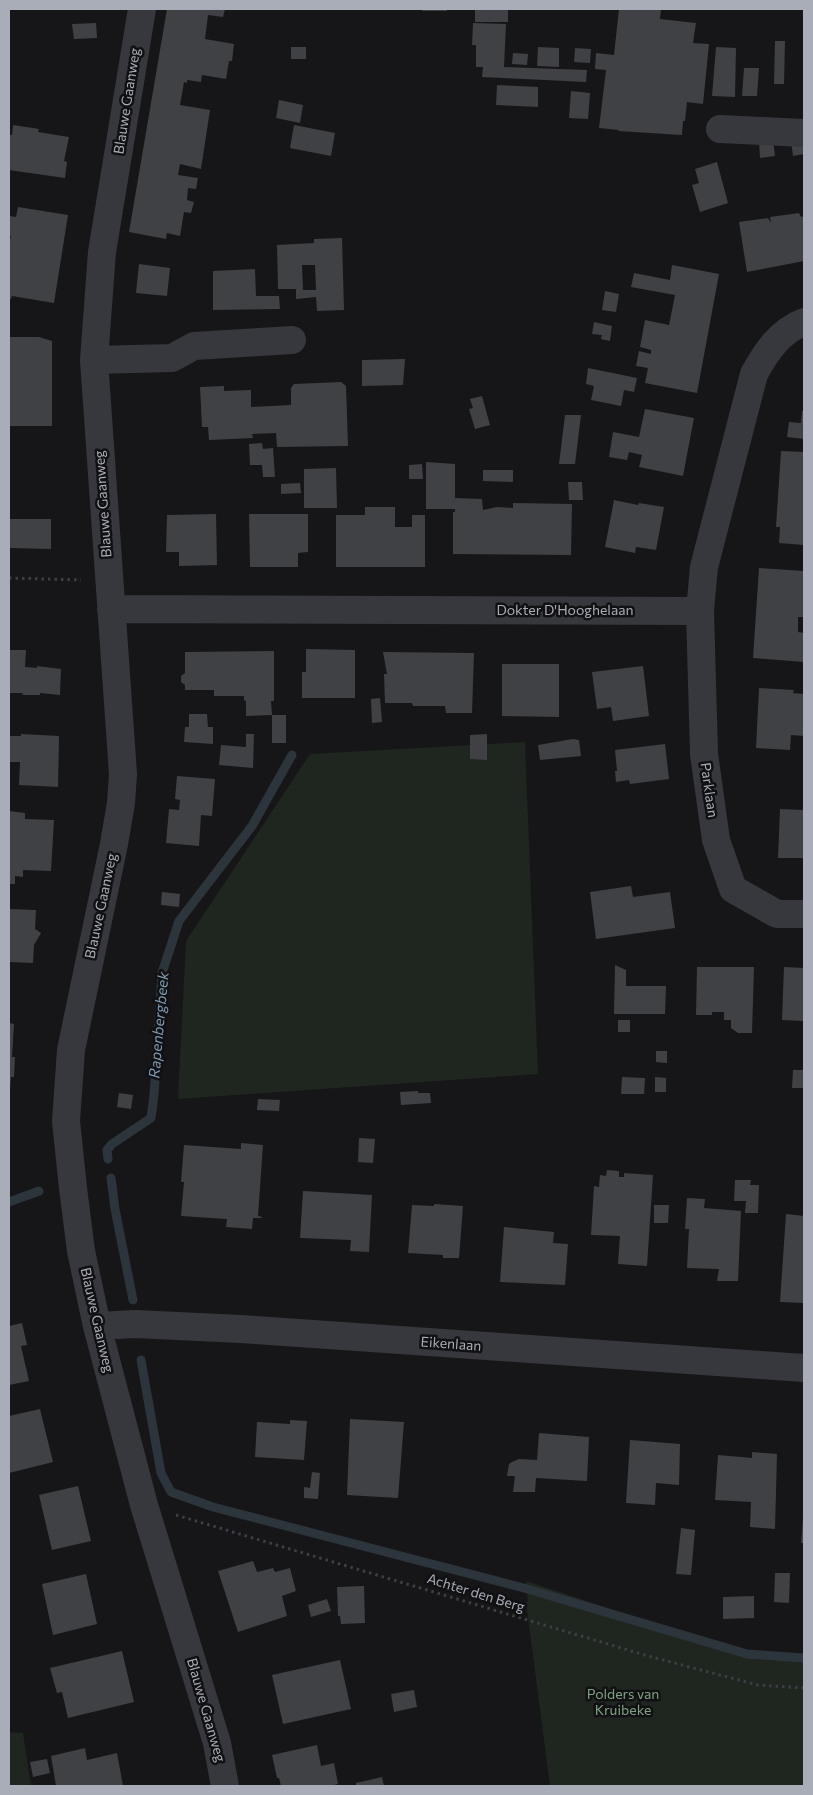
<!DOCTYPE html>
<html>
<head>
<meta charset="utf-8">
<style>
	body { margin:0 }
	#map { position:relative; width:813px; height:1795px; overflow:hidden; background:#161618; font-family:Commissioner,sans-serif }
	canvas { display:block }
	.frame { position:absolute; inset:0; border:10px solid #a8adb8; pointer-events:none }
</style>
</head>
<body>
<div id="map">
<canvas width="813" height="1795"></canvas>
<div class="frame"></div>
</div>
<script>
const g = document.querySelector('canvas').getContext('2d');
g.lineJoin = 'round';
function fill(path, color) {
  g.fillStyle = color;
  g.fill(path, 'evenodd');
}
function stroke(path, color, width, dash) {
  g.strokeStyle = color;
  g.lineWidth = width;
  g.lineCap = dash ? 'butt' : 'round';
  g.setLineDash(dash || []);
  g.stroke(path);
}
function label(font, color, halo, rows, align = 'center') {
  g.font = font + ' Commissioner,sans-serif';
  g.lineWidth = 5;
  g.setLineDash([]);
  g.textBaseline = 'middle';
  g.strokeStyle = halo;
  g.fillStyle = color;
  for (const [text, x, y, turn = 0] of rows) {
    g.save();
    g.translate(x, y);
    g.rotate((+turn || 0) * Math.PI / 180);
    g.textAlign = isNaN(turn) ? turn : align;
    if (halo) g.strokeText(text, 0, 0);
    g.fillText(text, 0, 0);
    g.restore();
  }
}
const green = new Path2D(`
	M525,742L538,1074L178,1099L186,941L310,754Z
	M526,1581L747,1654L804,1658V1786H550L526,1602L528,1601Z
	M9,1732L23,1733L31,1786H9Z`);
const stream = new Path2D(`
	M108,1159L107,1150L112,1144L151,1118L154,1095L162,973L179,921L252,826L292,755
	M111,1178L115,1209L133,1300
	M9,1202L39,1191
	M141,1360L161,1473L171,1492L213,1507L524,1588L747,1654L804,1658`);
const building = new Path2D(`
	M167,9H225L223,17L208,15L205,39L234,44L232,61H229L226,79L202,75L201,82L187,80V83L184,82L180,105L210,110L201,169L180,164L178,175L198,178L196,189L188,188L187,200L194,202L191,213L184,212L180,236L167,233L166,239L129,232Z
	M422,9H447V11H422Z
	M475,9H508V22H475Z
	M619,9H661L660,19L696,23L693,43L709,44L703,104L687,102L685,121H683L682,135L618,131L619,130L599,128L606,70L595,69L596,53L614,55Z
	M96,23L97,38L74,39L72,24Z
	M473,23L506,24L504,67L587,70L586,82L482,77L483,67H476V45H472Z
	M775,41H785L784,84H774Z
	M291,47H306V59H291Z
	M538,47L559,48V67L537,66Z
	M716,47L736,48L735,97L712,96Z
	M575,48L591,49L590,63L574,62Z
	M513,53L528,54L527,65L512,64Z
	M744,68H759L757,96H742Z
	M497,85L538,87V107L496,105Z
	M571,91L590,93L588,119L569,118Z
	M279,100L303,105L300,123L276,118Z
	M13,125L39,129L38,132L69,137L64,161L67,162L65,178L9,170V135H12Z
	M294,125L335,133L331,156L290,148Z
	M773,139L775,156L760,158L759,141Z
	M804,139V154L793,156L791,140Z
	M717,162L728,203L700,212L692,185L699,183L695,169Z
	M18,207L68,215L54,303L12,296L11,299H9V239L10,240L11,236L9,235V216L16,217Z
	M799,213L801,217L804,216V261L747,272L739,222L768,218L771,223L770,217Z
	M342,238L344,310L317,311L316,297L296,299V289H278L277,245L314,243V239ZM302,265H315L316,290H303Z
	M139,264L170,268L167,296L136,293Z
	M672,265L719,274L697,393L645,383L648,368L636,366L639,351L651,354V350L640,347L645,320L669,325L675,295L631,287L634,273L670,280Z
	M255,269L256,296H279L280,309L213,310V271Z
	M605,291L619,294L616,312L602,310Z
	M594,322L612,326L610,341L601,339L602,335L592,334Z
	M9,337H39L52,341V426H9Z
	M405,359L403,385L362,386V360Z
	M588,368L637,378L634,392L624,390L621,406L591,400L594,386L586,384Z
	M341,382L346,386L348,446L277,447L276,433L252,434L253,438L209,440L208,427H202L200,387L224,386V391L251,390V407L291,405V388L294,384Z
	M482,396L490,425L475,429L469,409L473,408L470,399Z
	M645,409L694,418L683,476L639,467L642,455L629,452L627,460L609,457L613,432L639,437Z
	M802,411H804V439L787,437L789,422L801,423Z
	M565,415H581L575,464H559Z
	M262,443L263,449L273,448L275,477H263L262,465H250L249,444Z
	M781,451L804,452V545L779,543L780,527H776Z
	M426,462L455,464V498L482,499L483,510L497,507L513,508V503L572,504L571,555L453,554V512H455V509H426Z
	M422,464L423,479H409V465Z
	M336,468L337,508H304V469Z
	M483,470H513V482L483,481Z
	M568,482H582L583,500H569Z
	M300,483L301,493L281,494V484Z
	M614,500L638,505L639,503L664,507L656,550L636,547L635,553L605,547Z
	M365,507H395V527H412V515H425V567H336V515H365Z
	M216,514L217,565L179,566V552H166L167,515Z
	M249,514H308V552L298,553V567H250Z
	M9,519H51V549L9,548Z
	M759,568L804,571V617H798V632L804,633V662L753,658Z
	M306,649L355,650V698H302V672H306Z
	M9,650H26L25,667L37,668V666L61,669L60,695L40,693V695H23L22,693H9Z
	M274,651V701H271L272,715H286V743H272V715L246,716V701L244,700V696H214V690H185V685L181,682V676L185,673V652Z
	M383,652L474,653L472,713H446L445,706H413L412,703H385L384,674H387Z
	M502,664H559V717L502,716Z
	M643,666L649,716L613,721L611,707L597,709L592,672Z
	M759,688L794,690L793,693L804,694V736L791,735L790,750L756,748Z
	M380,698L382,722L372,723L371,699Z
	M189,714H207L208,727H213V744L184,742L185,727H189Z
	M21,734L59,736L58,787L19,785L20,762H9V736H21Z
	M246,734H254L253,768L219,765L221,745L246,747Z
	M487,734V760L470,759V735Z
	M573,739L579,740L581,756L540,760L538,745Z
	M665,744L669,779L630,784L629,780L616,782L615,771H617L615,750Z
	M177,776L215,779L212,816L201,815L199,846L166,843L169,809L179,810L180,800L175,799Z
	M780,809L804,810V858H778Z
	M9,811L25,813V819L54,820L51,871L23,870V877L15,876V884H9Z
	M631,886L633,897L670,892L675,928L596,939L590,892Z
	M162,892L180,894L179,907L161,905Z
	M9,909L36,910L35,929L41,933L34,945L33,963L9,962Z
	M615,965L626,970V986H666L665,1014H614Z
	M697,967H754L752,1033H738L731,1028V1020H724V1012H712V1015H696Z
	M784,967L804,968V1021L782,1020Z
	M618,1020H630V1032H618Z
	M9,1023L14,1024L12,1057H15L14,1077H11L10,1089L9,1088Z
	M656,1051H667V1063L656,1062Z
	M793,1070H804V1088H792Z
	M622,1077L645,1078L644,1094H621Z
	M655,1077L666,1078V1092H655Z
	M418,1091V1093H430L431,1103L401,1105L400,1092Z
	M119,1093L133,1095L131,1109L117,1107Z
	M258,1099L280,1100L279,1111L257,1110Z
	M359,1138L375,1139L373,1163L358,1162Z
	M241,1143L263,1145L258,1216L262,1217V1218H253L252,1229L226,1227L227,1219L181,1216L184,1182H181L184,1145L241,1149Z
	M607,1170L619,1171V1177H624V1173L653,1175L647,1266L618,1264L620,1236L591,1235L594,1186L599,1187L600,1175L606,1176Z
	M735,1180H751L750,1185H759L758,1213H745L746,1201H734Z
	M303,1191L372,1195L369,1252L350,1251L351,1240L300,1238Z
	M687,1198L705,1199L704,1208L741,1211L738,1281H717L719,1269L687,1268L689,1229H685Z
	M434,1204L463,1206L459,1258H443V1255L408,1253L412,1205L434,1206Z
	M654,1205H669L668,1223H654Z
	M786,1214L804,1216V1303L780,1302Z
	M504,1227L554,1232L553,1243L568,1244L565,1285L500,1282Z
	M22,1323L27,1345L21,1346L29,1381L9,1385V1326Z
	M40,1409L53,1462L9,1473V1416Z
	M350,1419L404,1422L398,1498L347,1495Z
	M290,1420L307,1421L304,1460L255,1457L257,1422L290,1424Z
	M539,1433L589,1437L587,1481L536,1478L535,1492H513L515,1476H507L509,1464L512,1462L519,1459L537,1460Z
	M630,1440L680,1444L679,1485L656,1483L655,1505L626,1503Z
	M752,1452L777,1454L775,1529L750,1527L751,1502L715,1500L718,1455L752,1458Z
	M312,1472L320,1473L318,1499L304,1498V1487L310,1488Z
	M78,1486L91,1541L52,1550L39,1495Z
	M803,1518H804V1543H801Z
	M681,1528L695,1530L691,1575L676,1574Z
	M253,1561L257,1572L273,1568L275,1572L290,1568L296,1591L282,1596L287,1616L238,1632L218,1571Z
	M775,1573H790L789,1603L774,1602Z
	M86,1574L97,1624L53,1635L42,1584Z
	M364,1586L365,1623L341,1624L340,1616H338L337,1587Z
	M754,1596V1618L723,1619V1597Z
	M327,1599L331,1611L311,1617L308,1605Z
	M122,1651L134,1702L68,1718L62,1692L57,1693L50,1668Z
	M340,1660L351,1709L283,1724L272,1675Z
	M414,1690L417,1707L394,1712L391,1694Z
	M317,1745L321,1766L334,1763L338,1784L330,1786H281L279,1778H277L272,1755Z
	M85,1748L87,1760L117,1753L123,1786H56L51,1756Z
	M47,1759L50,1773L33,1777L30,1762Z
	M382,1777L384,1786H356V1783Z`);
const path = new Path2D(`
	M9,578L81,580
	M176,1515L648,1656L758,1685L804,1688`);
const minor = new Path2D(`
	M142,9L102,252L94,360L123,774L121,803L114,844L71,1050L66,1121L73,1188L81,1251L97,1326L144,1505L217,1743L225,1786
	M720,129L804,133
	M804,322C780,331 766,352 754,374L704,567L700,611L704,754L716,840L733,889L777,914H804
	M94,360L172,358L194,346L292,340
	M111,609L700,611
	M97,1326L135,1324L241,1329L804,1368`);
const streetNames = [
	["Blauwe Gaanweg",127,101,-81],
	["Blauwe Gaanweg",103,504,-94],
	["Dokter D'Hooghelaan",565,610],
	["Parklaan",709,790,82],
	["Blauwe Gaanweg",101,906,-78],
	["Blauwe Gaanweg",97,1320,77],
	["Eikenlaan",451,1344,4],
	["Achter den Berg",476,1593,17],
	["Blauwe Gaanweg",206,1710,74]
];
const parkNames = [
	["Polders van",623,1694],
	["Kruibeke",623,1710]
];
const waterNames = [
	["Rapenbergbeek",159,1025,-85]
];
fill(green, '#1e261f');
stroke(stream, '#2c353c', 9);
fill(building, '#404145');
stroke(path, '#3d3f44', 3, [2.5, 4]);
stroke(minor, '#37383d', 28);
label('14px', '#a8adb8', '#111113', streetNames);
label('14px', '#7fa381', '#111113', parkNames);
label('italic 15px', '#7f9bb3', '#111113', waterNames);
</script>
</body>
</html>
